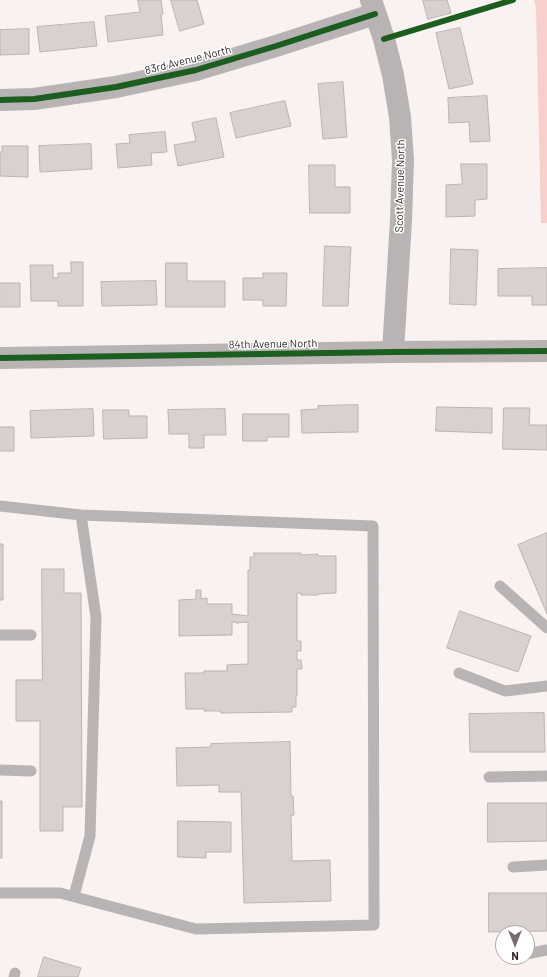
<!DOCTYPE html>
<html>
<head>
<meta charset="utf-8">
<style>
	body { margin:0 }
	#map { position:relative; width:547px; height:977px; overflow:hidden; background:#faf2f1; font-family:Barlow,sans-serif }
	canvas { display:block }
	.north { position:absolute; left:495px; top:925px; width:40px; height:40px; box-sizing:border-box; background:#fff; border:1px solid #aca8a8; border-radius:50%; rotate:180deg; font-size:11px; font-weight:700; line-height:16px; text-align:center; color:#2f2525 }
	.north::after { content:''; display:block; margin:auto; width:14px; height:18px; background:#766d6c; clip-path:polygon(50% 0,100% 100%,50% 72%,0 100%) }
</style>
</head>
<body>
<div id="map">
<canvas width="547" height="977"></canvas>
<div class="north">N</div>
</div>
<script>
const g = document.querySelector('canvas').getContext('2d');
g.lineJoin = 'round';
function fill(path, color) {
  g.fillStyle = color;
  g.fill(path, 'evenodd');
}
function stroke(path, color, width, dash) {
  g.strokeStyle = color;
  g.lineWidth = width;
  g.lineCap = dash ? 'butt' : 'round';
  g.setLineDash(dash || []);
  g.stroke(path);
}
function label(font, color, halo, rows, align = 'center') {
  g.font = font + ' Barlow,sans-serif';
  g.lineWidth = 3;
  g.setLineDash([]);
  g.textBaseline = 'middle';
  g.strokeStyle = halo;
  g.fillStyle = color;
  for (const [text, x, y, turn = 0] of rows) {
    g.save();
    g.translate(x, y);
    g.rotate((+turn || 0) * Math.PI / 180);
    g.textAlign = isNaN(turn) ? turn : align;
    if (halo) g.strokeText(text, 0, 0);
    g.fillText(text, 0, 0);
    g.restore();
  }
}
const green = new Path2D(`
	M534,0H547V223H541L536,8Z`);
const building = new Path2D(`
	M138,0H161L163,14L161,15L163,35L108,42L105,16L140,12Z
	M171,0H197L204,24L180,31Z
	M423,0H447L451,13L428,19Z
	M94,22L97,46L40,52L37,27Z
	M460,28L473,84L449,89L436,33Z
	M29,29V54L0,55V30Z
	M343,82L347,137L323,139L318,84Z
	M487,96L490,141L470,142L469,122L449,123L448,98Z
	M285,101L291,126L236,138L230,113Z
	M216,118L224,157L178,166L174,145L196,141L192,123Z
	M165,132L167,152L151,153L152,165L118,168L116,144L130,143L129,135Z
	M91,144L92,169L40,172L39,146Z
	M2,146H28V177L0,176V152H2Z
	M461,164H487V199L475,200V216L446,217V185L462,184Z
	M309,165H335V187H350V213H310Z
	M325,246L351,247L348,306H323Z
	M451,249L478,250L476,305L450,304Z
	M71,262H83V306H58V301H31L30,265H53V278H58V273H71Z
	M166,263H187V281H225V307H166Z
	M547,268V305H532V296H498V269Z
	M263,273H287L286,306H263V300H243V278H263Z
	M156,281L157,305L102,306L101,282Z
	M0,283H20V307H0Z
	M358,405V432L302,433L301,410L318,409V406Z
	M437,407L492,408V433L436,431Z
	M504,408H530L529,425H547V450L503,449Z
	M93,409L94,436L31,438L30,411Z
	M225,409L226,435H204V448H189V434H169L168,410Z
	M103,410H129V416H147V438L104,439Z
	M243,414H289V437H267V441H243Z
	M0,427H14V451H0Z
	M547,533V614L518,545Z
	M0,544H3V600H0Z
	M254,553H301L302,555L318,554V556H336V593L318,594V595H301V593H297V641H301V651H297V660H301L302,669H297V696H296V707H292V712L221,713V711H204V709H186L185,673H204V671H227V665L248,664V622L236,623V622H232V635L179,636V600L196,599V590H201V599L207,598V604H232V614L248,616V570H250V557H254Z
	M42,569H64V593H81L82,807H63V831H40V721H16V680H42Z
	M460,611L531,636L518,672L447,648Z
	M544,713L545,752H470L469,714Z
	M290,742L291,796H293L294,815H291L292,861L330,860L331,901L244,903L241,792H219V785L177,786L176,748L211,747V744Z
	M0,801H2V858H0Z
	M488,803H547V841L488,842Z
	M178,821L231,822V852H206V858L178,857Z
	M489,893H547V931L489,932Z
	M44,957L81,968L78,977H38Z`);
const lane = new Path2D(`
	M0,506L81,515L373,526L374,925L196,929L60,893H0
	M500,586L547,628
	M0,635H31
	M459,673L505,691L547,686
	M0,770L31,771
	M489,777L547,776
	M513,867L547,865
	M74,896L90,836L96,617L81,515
	M527,954L547,950
	M14,977L15,973`);
const street = new Path2D(`
	M371,0L384,39L393,75L400,117L403,160L401,220L393,352
	M0,100L34,99L116,87L196,70L276,46L375,14
	M0,358L393,352L547,351`);
const cycleway = new Path2D(`
	M384,39L513,0
	M0,100L34,99L116,87L196,70L276,46L375,14
	M0,358L393,352L547,351`);
const streetNames = [
	["83rd Avenue North",188,60,-14],
	["Scott Avenue North",400,186,-89],
	["84th Avenue North",273,344,-1]
];
fill(green, '#f9cfcc');
fill(building, '#d9d0d0');
stroke(building, '#bcb3b2', 1);
stroke(lane, '#b9b3b3', 11);
stroke(street, '#b9b3b3', 22);
stroke(cycleway, '#1b5e20', 6);
label('11px', '#2f2525', '#fff', streetNames);
</script>
</body>
</html>
